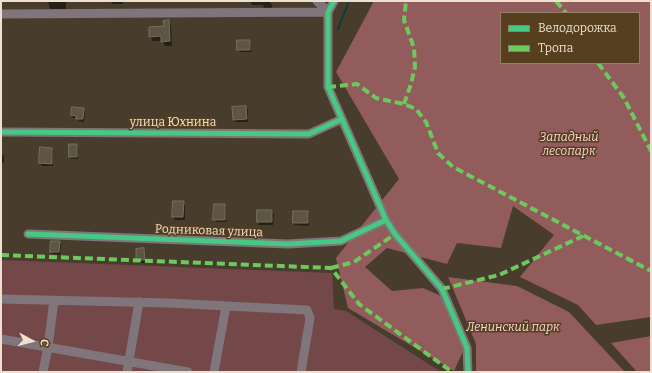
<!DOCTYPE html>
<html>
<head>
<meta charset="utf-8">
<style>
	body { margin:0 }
	#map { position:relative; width:652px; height:373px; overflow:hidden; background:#483d2c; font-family:Bitter,serif }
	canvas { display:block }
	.frame { position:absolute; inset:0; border:2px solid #ede0ce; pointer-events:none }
	.legend { position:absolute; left:500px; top:12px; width:140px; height:52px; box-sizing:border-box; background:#553f1f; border:1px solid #927f65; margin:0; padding:5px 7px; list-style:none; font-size:12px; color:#ede0ce }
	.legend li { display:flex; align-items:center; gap:8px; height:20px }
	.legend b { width:20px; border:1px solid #927f65 }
	.north { position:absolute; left:12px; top:321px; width:40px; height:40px; -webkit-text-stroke:3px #553f1f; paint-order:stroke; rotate:97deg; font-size:11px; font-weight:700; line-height:16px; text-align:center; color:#ede0ce }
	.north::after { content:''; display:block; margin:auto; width:14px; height:18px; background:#ede0ce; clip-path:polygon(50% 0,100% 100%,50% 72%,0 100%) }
</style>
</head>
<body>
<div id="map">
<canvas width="652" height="373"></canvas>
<div class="frame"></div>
<ul class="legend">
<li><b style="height:5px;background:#46c982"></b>Велодорожка</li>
<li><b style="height:5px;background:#6dc95d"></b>Тропа</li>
</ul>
<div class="north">С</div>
</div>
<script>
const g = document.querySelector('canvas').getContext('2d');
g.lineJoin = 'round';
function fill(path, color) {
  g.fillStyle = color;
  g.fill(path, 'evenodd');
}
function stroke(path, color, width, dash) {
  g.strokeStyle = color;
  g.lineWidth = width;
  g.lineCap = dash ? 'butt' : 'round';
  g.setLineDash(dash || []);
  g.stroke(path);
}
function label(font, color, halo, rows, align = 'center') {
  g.font = font + ' Bitter,serif';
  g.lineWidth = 3;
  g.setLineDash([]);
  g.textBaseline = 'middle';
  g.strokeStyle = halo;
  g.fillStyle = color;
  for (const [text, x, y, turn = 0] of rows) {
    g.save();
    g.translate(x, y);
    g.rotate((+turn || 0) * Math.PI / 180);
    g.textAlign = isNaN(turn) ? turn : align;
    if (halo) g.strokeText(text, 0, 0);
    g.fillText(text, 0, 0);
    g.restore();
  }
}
const green = new Path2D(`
	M1,260L332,273L334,309L346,311L441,372H1Z`);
const forest = new Path2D(`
	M374,1H651V317L596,325L578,305L520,277L554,235L513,206L501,248L457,243L447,264L387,248L365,267L392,291L423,288L441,296L464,349L454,371L348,308L336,258L399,179L336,72ZM501,13H639V63H501Z
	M448,277L517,286L569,312L625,372H476V344Z
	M651,336V372H637L611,343Z`);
const shadow = new Path2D(`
	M48,1H66V9H50Z
	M111,1H123V4H112Z
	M250,1H269L272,5V11H265L263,5H252Z
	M168,21L171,26L172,46H165L162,41H153L150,36L165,27Z
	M249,41L251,44V52H240L238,49Z
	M246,107L248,110V122H235L234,120Z
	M83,109L85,112L84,122L79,121L77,118H73L72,115Z
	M76,145L78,148V159H71L70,156Z
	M41,148H52L53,151V166H42L40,163Z
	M1,154L4,156V163H1Z
	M183,202L185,205V220H175L173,217Z
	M224,205L226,208V222H216L214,219Z
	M272,211L274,214L273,225H259L258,222Z
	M308,212L309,215V226L295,225L294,223Z
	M59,242L61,245L60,255L53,254L51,252Z
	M144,249L145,252L146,263H139L137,260V250Z`);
const stream = new Path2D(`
	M338,29L349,1`);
const building = new Path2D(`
	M169,20L170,41L161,42V36L149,37V27L164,26L163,21Z
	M237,40H250V50H237Z
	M246,106L247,119L233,120L232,107Z
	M72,107L84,108L83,119H76V116L71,115Z
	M69,144H77V157H69Z
	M40,147L52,148V164L39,163Z
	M173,201H184L183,217H172Z
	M214,204H225V220H213Z
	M257,210H272V222H257Z
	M293,211H308V223H293Z
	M51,241H60L59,252H50Z
	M144,248L145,260H136V249Z`);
const minor = new Path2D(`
	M317,1L328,12
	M334,1L328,12V87L386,220L395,234L442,289L467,348L468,372
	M1,14L328,12
	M1,132L309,134L342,119
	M28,234L288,244L341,241L386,220
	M1,299L168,303L307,310L310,318L301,372
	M1,339L188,372
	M43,372L48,347L54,300
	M127,372L139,302
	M214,372L226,306`);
const quiet = new Path2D(`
	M556,1L566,13
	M598,63L624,98L651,151
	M328,87L357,84L376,98L404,104L416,109L426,122L438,153L453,167L651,271
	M404,104L411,84L415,67L414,48L404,20L406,1
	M1,255L331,268L359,304L452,372
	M331,268L354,262L395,234
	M442,289L499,275L583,236`);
const cycleway = new Path2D(`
	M334,1L328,12V87L386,220L395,234L442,289L467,348L468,372
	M1,132L309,134L342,119
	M28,234L288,244L341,241L386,220`);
const streetNames = [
	["улица Юхнина",173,123],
	["Родниковая улица",209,231,2]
];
const parkNames = [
	["Западный",569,138],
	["лесопарк",569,152],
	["Ленинский парк",513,328]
];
fill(green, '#744849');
fill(forest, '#925b5c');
fill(shadow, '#0007');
stroke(stream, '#103a39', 2);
fill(building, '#5e5643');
stroke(building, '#766e5f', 1);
stroke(minor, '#7f757b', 9);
stroke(quiet, '#6dc95d', 4, [8, 4]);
stroke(cycleway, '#46c982', 5);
label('12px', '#ede0ce', '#553f1f', streetNames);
label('italic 12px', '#fcd5d7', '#553f1f', parkNames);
</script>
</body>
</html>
